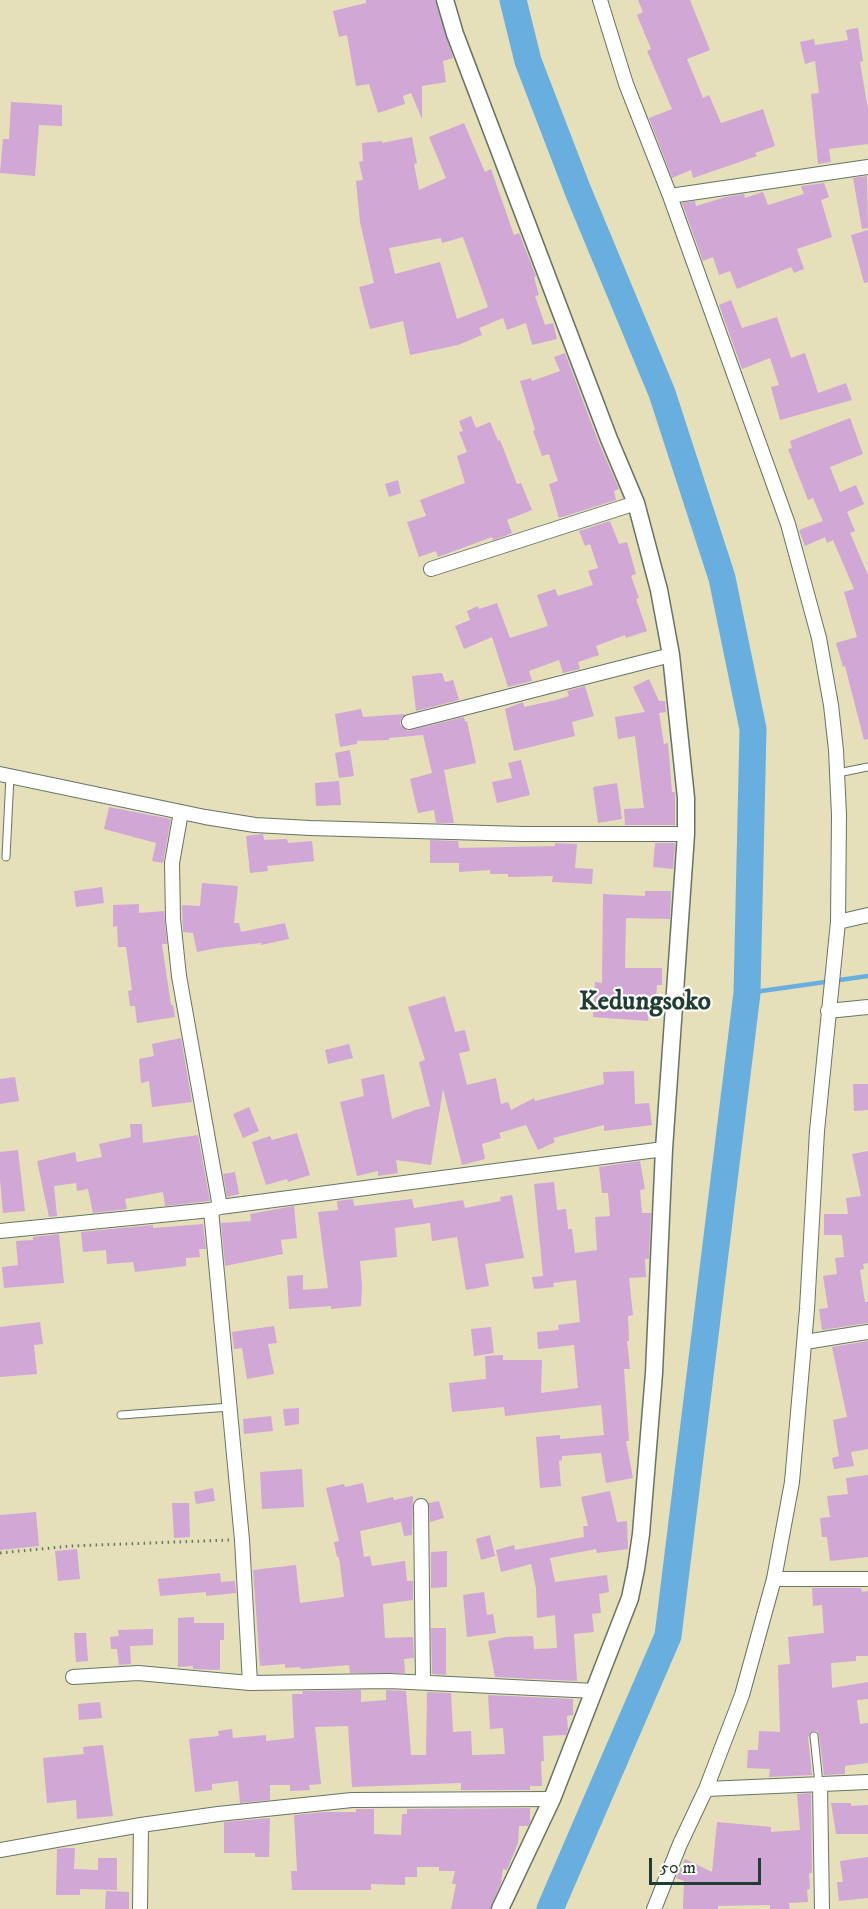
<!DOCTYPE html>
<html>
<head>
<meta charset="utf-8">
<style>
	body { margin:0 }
	#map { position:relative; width:868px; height:1909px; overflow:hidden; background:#e5dfba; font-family:"IM FELL DW Pica",serif }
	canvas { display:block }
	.scale { position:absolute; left:649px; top:1858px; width:112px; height:27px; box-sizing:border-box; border:3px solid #1f3d34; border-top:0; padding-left:8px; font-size:18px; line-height:21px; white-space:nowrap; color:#1f3d34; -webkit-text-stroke:4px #fdfcf7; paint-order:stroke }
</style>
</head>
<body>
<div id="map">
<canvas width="868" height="1909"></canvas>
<div class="scale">50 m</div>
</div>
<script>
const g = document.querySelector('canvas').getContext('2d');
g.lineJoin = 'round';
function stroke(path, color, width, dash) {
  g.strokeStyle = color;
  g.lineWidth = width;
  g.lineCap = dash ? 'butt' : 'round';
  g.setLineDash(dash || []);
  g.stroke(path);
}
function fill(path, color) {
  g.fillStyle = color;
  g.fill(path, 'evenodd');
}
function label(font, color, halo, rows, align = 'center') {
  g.font = font + ' "IM FELL DW Pica",serif';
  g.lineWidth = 4.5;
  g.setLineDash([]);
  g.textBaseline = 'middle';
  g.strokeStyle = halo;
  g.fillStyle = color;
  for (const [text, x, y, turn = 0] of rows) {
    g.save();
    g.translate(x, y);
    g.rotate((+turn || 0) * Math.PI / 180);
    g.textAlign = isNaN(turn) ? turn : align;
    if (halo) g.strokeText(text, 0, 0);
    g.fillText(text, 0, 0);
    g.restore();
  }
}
const stream = new Path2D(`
	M747,993L868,976`);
const river = new Path2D(`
	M513,0L528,61L578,191L662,393L722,578L753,729L747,993L668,1636L550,1909`);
const building = new Path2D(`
	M366,0H435L453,58L443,61L446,82L422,86V119L411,93L403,96L405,104L378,113L369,84L356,86L347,35L339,37L333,11L366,3Z
	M638,0H690L710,50L687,59L703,98L709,95L721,123L763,109L775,146L755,153L757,156L693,178L691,170L672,178L649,118L672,109L647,51L651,49L637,15L643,12Z
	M858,28L863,61L860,62L868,109V144L829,149L831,162L818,164L811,94L819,93L815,61L805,64L800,42L814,39L815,45L848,40L846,30Z
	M11,102L62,105V126L39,125L35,176L0,173L3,139H9Z
	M464,123L485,172L491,169L514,235L519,233L536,276L534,277L539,295L535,296L545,325L553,323L557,339L532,345L526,323L507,330L503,318L479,328L482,335L458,345L410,355L403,321L370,329L359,287L374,283L360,222L356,181L363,180L359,162L363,161L362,143L382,141V143L412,137L417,163L414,164L419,190L446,178L429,137ZM463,237L488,307L457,319L440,262L395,274L389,248L441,238L442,243Z
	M867,176L868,228L862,229L853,178Z
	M824,183L829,197L821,200L832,237L797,249L804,269L794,273L791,267L737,289L730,271L719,275L713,257L703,261L682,203L695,201L696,206L726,197L744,194L745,198L763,192L768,205L804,194L801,186Z
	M868,230V282L864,283L851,235Z
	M731,300L742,328L777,317L791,358L805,353L818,393L846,383L852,400L780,420L771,387L779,385L770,358L742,369L719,305Z
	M565,353L598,441L619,489L614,491L616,500L559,518L549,484L558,481L549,454L542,456L533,431L535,430L520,381L531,378L532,381L560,371L554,357Z
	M471,416L476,428L490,422L498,441L500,440L517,484L521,483L532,510L507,520L512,533L505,536L493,540L492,537L438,557L436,551L419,557L407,522L426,516L420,500L465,483L457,456L467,452L459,432L463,431L459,421Z
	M850,418L863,454L830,467L840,492L856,485L864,504L847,512L855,531L850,533L868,575V739L864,740L845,666L843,667L836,643L857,637L844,592L854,589L833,540L827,543L825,537L805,546L799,530L823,521L813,498L808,500L788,449L792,448L790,441Z
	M398,480L401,493L389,497L385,484Z
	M610,521L619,544L627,542L636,574L631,576L639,598L636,599L647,631L626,638L625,635L596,646L599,655L578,662L580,669L563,673L559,660L529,671L532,681L508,687L492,637L464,649L455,626L470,620L467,611L478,606L479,609L497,603L510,638L548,626L537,595L555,589L558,596L593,585L588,571L598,568L590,544L585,546L579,531Z
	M442,673L445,682L453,680L459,700L416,711L412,676Z
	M649,679L659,701H665L666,712L659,713L664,744L668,743L672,792H675V825H625L624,809L644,808L635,736L618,739L615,717L645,712L633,687Z
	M585,686L594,716L572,722L575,736L514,751L505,709L523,702L524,707L556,700L569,696L567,691Z
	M361,709L363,717L405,714L401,719L400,724L407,731L464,717L465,722L467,721L476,763L444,770L454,823H436L434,810L418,813L410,779L432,773L423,735L389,738V740L357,741V744L340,747L335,714Z
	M350,750L354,776L339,778L335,753Z
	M521,760L530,795L497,803L492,782L512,778L508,763Z
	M339,781L341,805L316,806L315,783Z
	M617,783L622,819L598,823L593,787Z
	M109,807L171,819L163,863L152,861L156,843L104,829Z
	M263,834L264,840L287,839L288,843L312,841L314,861L267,866L268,871L250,873L246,836Z
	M430,840L458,841L459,848L555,846V843L577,844L575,868L593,869L592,884L552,882L553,876L508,877V874H490V870L459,872V863H430Z
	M655,843H675L673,869L653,867Z
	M202,883L238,886L234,923H239L241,932L285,923L289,939L261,945V943L217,948L197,952L193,933L183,932L182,905L200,906Z
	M102,887L104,903L76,907L74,891Z
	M645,891H671L670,919L626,918L625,968H662V985H657L655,1013L649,1012L648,1021L593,1017L595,982L602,983L603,894L645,896Z
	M139,904V913L164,911L167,944H162L171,1005H173L175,1017L137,1023L135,1006H130L128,991L132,990L126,947H118L117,926L113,927V905Z
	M445,996L455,1032L465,1030L470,1051L459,1053L467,1085L496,1078L501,1104L508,1102L511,1110L534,1098L535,1101L604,1084L603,1072L634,1071L635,1104L649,1103L652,1125L604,1131V1125L553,1138L555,1142L538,1150L526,1125L499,1133L501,1138L482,1144L485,1159L462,1165L443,1089L431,1165L396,1160L398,1173L378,1176V1171L357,1176L340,1102L364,1096L361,1079L384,1074L392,1119L415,1110L430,1106L419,1062L425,1060L408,1007Z
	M181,1038L192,1102L152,1107L149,1081L141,1083L139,1059L154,1056L152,1044Z
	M349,1044L353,1058L328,1064L325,1050Z
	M15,1077L19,1101L0,1104V1079Z
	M853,1084H868V1110L854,1111Z
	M249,1107L259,1131L243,1138L233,1114Z
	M130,1124H142L143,1143L198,1135L210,1201L165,1206L163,1192L125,1199L127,1209L93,1213L88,1189L77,1191L76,1183L54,1186L57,1216L49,1217L37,1161L75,1152L77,1162L102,1157L99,1144L131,1137Z
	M297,1133L310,1175L288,1182L287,1179L266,1185L252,1142L270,1136L272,1140Z
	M18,1150L25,1211L3,1213L0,1179V1152Z
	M868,1151V1263L863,1264L864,1269L860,1270L865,1302H868V1323L822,1330L819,1309L828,1308L823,1276L837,1274L835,1258L844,1257L842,1235H824V1214H848L846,1198L861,1196L852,1154Z
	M640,1161L645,1189L640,1190L642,1213H651L649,1259H645L646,1277L629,1278L633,1315L628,1316L629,1341H627L630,1369H624L629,1441H626L633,1478L606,1483L601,1453L562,1456V1460L559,1461L561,1486L540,1488L536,1437L560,1435V1439L604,1435L601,1405L505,1416L504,1407L452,1412L449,1383L486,1379L485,1356L503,1355V1360H542L541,1393L578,1388L574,1345L538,1349L537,1332L559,1330L558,1325L580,1322L576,1280L553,1283L554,1287L534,1289L532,1277L543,1276L534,1184L554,1182L557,1210L566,1209L568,1229H572L575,1253L597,1250L595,1217L610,1216L608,1193H602L599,1167Z
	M235,1172L239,1194L227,1197L223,1174Z
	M512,1195L524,1258L485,1264L489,1286L466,1290L457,1237L432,1241L430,1223L395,1228L397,1257L360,1261L362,1286L361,1306L331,1309V1306L289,1309L287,1276L303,1275V1290L328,1288L318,1212L338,1210L337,1201L353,1199L354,1206L412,1199L414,1208L463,1200L465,1208L501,1201L500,1197Z
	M294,1206L297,1238L281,1240L283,1254L225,1266L221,1223L251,1221L250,1214Z
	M203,1224L206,1249H199L200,1257L186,1258V1266L135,1272L133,1262L107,1264L106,1250L83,1252L81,1232L153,1225V1228Z
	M59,1234L64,1283L4,1288L2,1267L18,1265L16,1241L33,1240V1237Z
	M40,1322L43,1344L34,1345L37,1374L0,1377V1327Z
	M274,1326L277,1343L268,1344L274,1374L247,1379L242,1348L234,1349L232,1332Z
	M491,1327L494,1353L474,1356L471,1329Z
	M868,1341V1449L851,1452L854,1466L834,1469L832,1458L839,1456L833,1420L847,1417L832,1347Z
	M299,1408V1424L285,1426L283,1409Z
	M271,1416L273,1431L244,1434L243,1419Z
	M302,1469L304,1507L262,1509L260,1472Z
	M868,1475V1557L830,1561L827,1537H822L820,1518L830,1517L827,1496L848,1494L846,1478Z
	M363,1483L367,1503L393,1497L394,1500L413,1496L412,1535L404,1536L401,1522L360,1531L364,1557L370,1556L372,1566L405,1561L407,1581H413V1600L383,1604L385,1638L413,1637L414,1658L404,1659L405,1673H350L349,1665L301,1669L300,1667L285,1668V1664L260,1666L253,1570L296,1565L300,1603L344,1597L339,1557H337L334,1542L339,1541L326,1488L344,1484L345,1487Z
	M213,1488L215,1501L196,1504L194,1492Z
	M610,1491L617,1522L627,1521L628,1549L597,1553L596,1549L550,1558L555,1582L607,1575L609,1592L599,1594L601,1613L592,1614L594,1632L574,1634L577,1681L495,1677L488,1641L506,1637L533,1636L534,1649L557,1648L555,1615L537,1618L536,1588L531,1564L501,1572L496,1550L514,1545L515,1550L584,1537L583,1526H588L581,1497Z
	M439,1501L444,1518L430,1522L429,1503Z
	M172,1503H189L190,1537L174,1538Z
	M36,1512L39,1546L0,1550V1515Z
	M490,1535L495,1556L481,1560L476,1539Z
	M77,1549L80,1579L58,1581L55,1551Z
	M447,1551V1587L431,1588V1552Z
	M220,1573L221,1582L235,1581L236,1593L206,1596V1592L160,1596L158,1579Z
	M812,1588H861L862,1592L868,1591V1656H856V1661L831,1663L832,1688L868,1682V1699L857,1700L860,1724L868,1723V1763L845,1766V1774L824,1775L819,1735L817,1731H813L808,1737L812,1775L769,1777L770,1769L747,1768L748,1750H758L759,1731L780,1732L778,1665L790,1664L788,1637L824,1633L822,1605L813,1606Z
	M484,1592L487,1615L493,1614L496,1633L467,1637L463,1595Z
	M194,1617V1623H224V1640H220V1670L193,1669V1666L178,1667V1618Z
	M431,1628H446V1675L432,1674Z
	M153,1629V1645L130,1646L131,1664L119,1665L117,1649H111L110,1637L119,1636L118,1630Z
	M74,1633H86L88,1661L76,1662Z
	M361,1690V1702L386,1700V1690L406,1691L411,1755H426L427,1692L451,1693L453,1732L471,1731L472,1755L505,1754L503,1728L490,1729L488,1695L573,1699V1715L567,1716L568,1729L566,1735L543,1736L544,1761H541L542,1786H530V1790H461V1783L352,1787L348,1726L315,1727L321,1784L309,1785L310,1790L290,1791V1785H270V1800L240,1803L238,1781L212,1784V1790L195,1792L189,1739L219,1736L218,1731L232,1729L233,1738L266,1735V1741L294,1738L292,1694H303L302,1691Z
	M100,1702L102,1718L79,1720L78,1704Z
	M103,1745L113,1816L77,1819L76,1800L47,1803L43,1758L84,1754L83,1747Z
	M811,1793L812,1873H809L810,1889L807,1890L808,1902L789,1903L790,1909H770V1905L718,1906V1909H683L684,1881L676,1878L685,1859L712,1872L717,1822L771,1827V1832L800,1830L797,1794Z
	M831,1803H851V1806L868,1805V1834H836Z
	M530,1808V1822L528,1826H519L518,1843L507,1870L503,1869L501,1883L490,1909H451L456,1884H452L455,1871H439V1867H417V1877H405V1885L371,1884V1890H292L291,1871H297L294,1815L323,1812H356V1809H374V1834L401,1835L402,1814H407V1809Z
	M270,1818L269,1857H255V1853H224V1822Z
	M65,1848H75L74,1869L98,1870V1858H117V1890L80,1889V1895H56L57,1849Z
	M868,1857V1898L839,1901L837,1882H843L840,1861Z
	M106,1891L129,1892V1909H105Z`);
const path = new Path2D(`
	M0,1553L71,1546L229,1540`);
const service = new Path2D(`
	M838,773L868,767
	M6,857L10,776
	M121,1415L230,1407
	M814,1736L819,1784`);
const minor = new Path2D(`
	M600,0L626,84L670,196L788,524L819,638L831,705L836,750L839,815L838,922L817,1131L807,1309L792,1482L774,1579L742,1695L706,1789L868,1782
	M670,196L868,167
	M431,569L636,503
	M409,722L671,655
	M0,774L205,817L255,825L310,828L522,834H686
	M181,812L172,863L173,919L179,976L220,1207
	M838,922L868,915
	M828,1011L868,1007
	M211,1210L242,1540L250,1683
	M0,1231L211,1210L220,1207L664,1149
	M805,1342L868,1332
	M421,1506L423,1682
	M774,1579H868
	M73,1677L138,1673L250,1683L389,1681L595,1691
	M820,1785L822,1909
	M0,1850L141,1825L218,1814L352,1800L552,1799
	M140,1909L141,1825
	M654,1909L680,1844L706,1789`);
const tertiary = new Path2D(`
	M445,0L455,34L609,439L636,503L659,590L671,655L686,798V834L664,1149L654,1373L641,1534L636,1569L630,1598L552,1799L500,1909`);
const quarterNames = [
	["Kedungsoko",645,1003]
];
stroke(stream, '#68afdf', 4.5);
stroke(river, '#68afdf', 27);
fill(building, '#d1a7d6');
stroke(service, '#647663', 9);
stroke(minor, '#647663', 16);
stroke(tertiary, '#647663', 19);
stroke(path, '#647663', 3, [1.5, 4.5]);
stroke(service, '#fff', 7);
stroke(minor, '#fff', 14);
stroke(tertiary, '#fff', 16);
label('bold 27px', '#1f3d34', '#fdfcf7', quarterNames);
</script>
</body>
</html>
